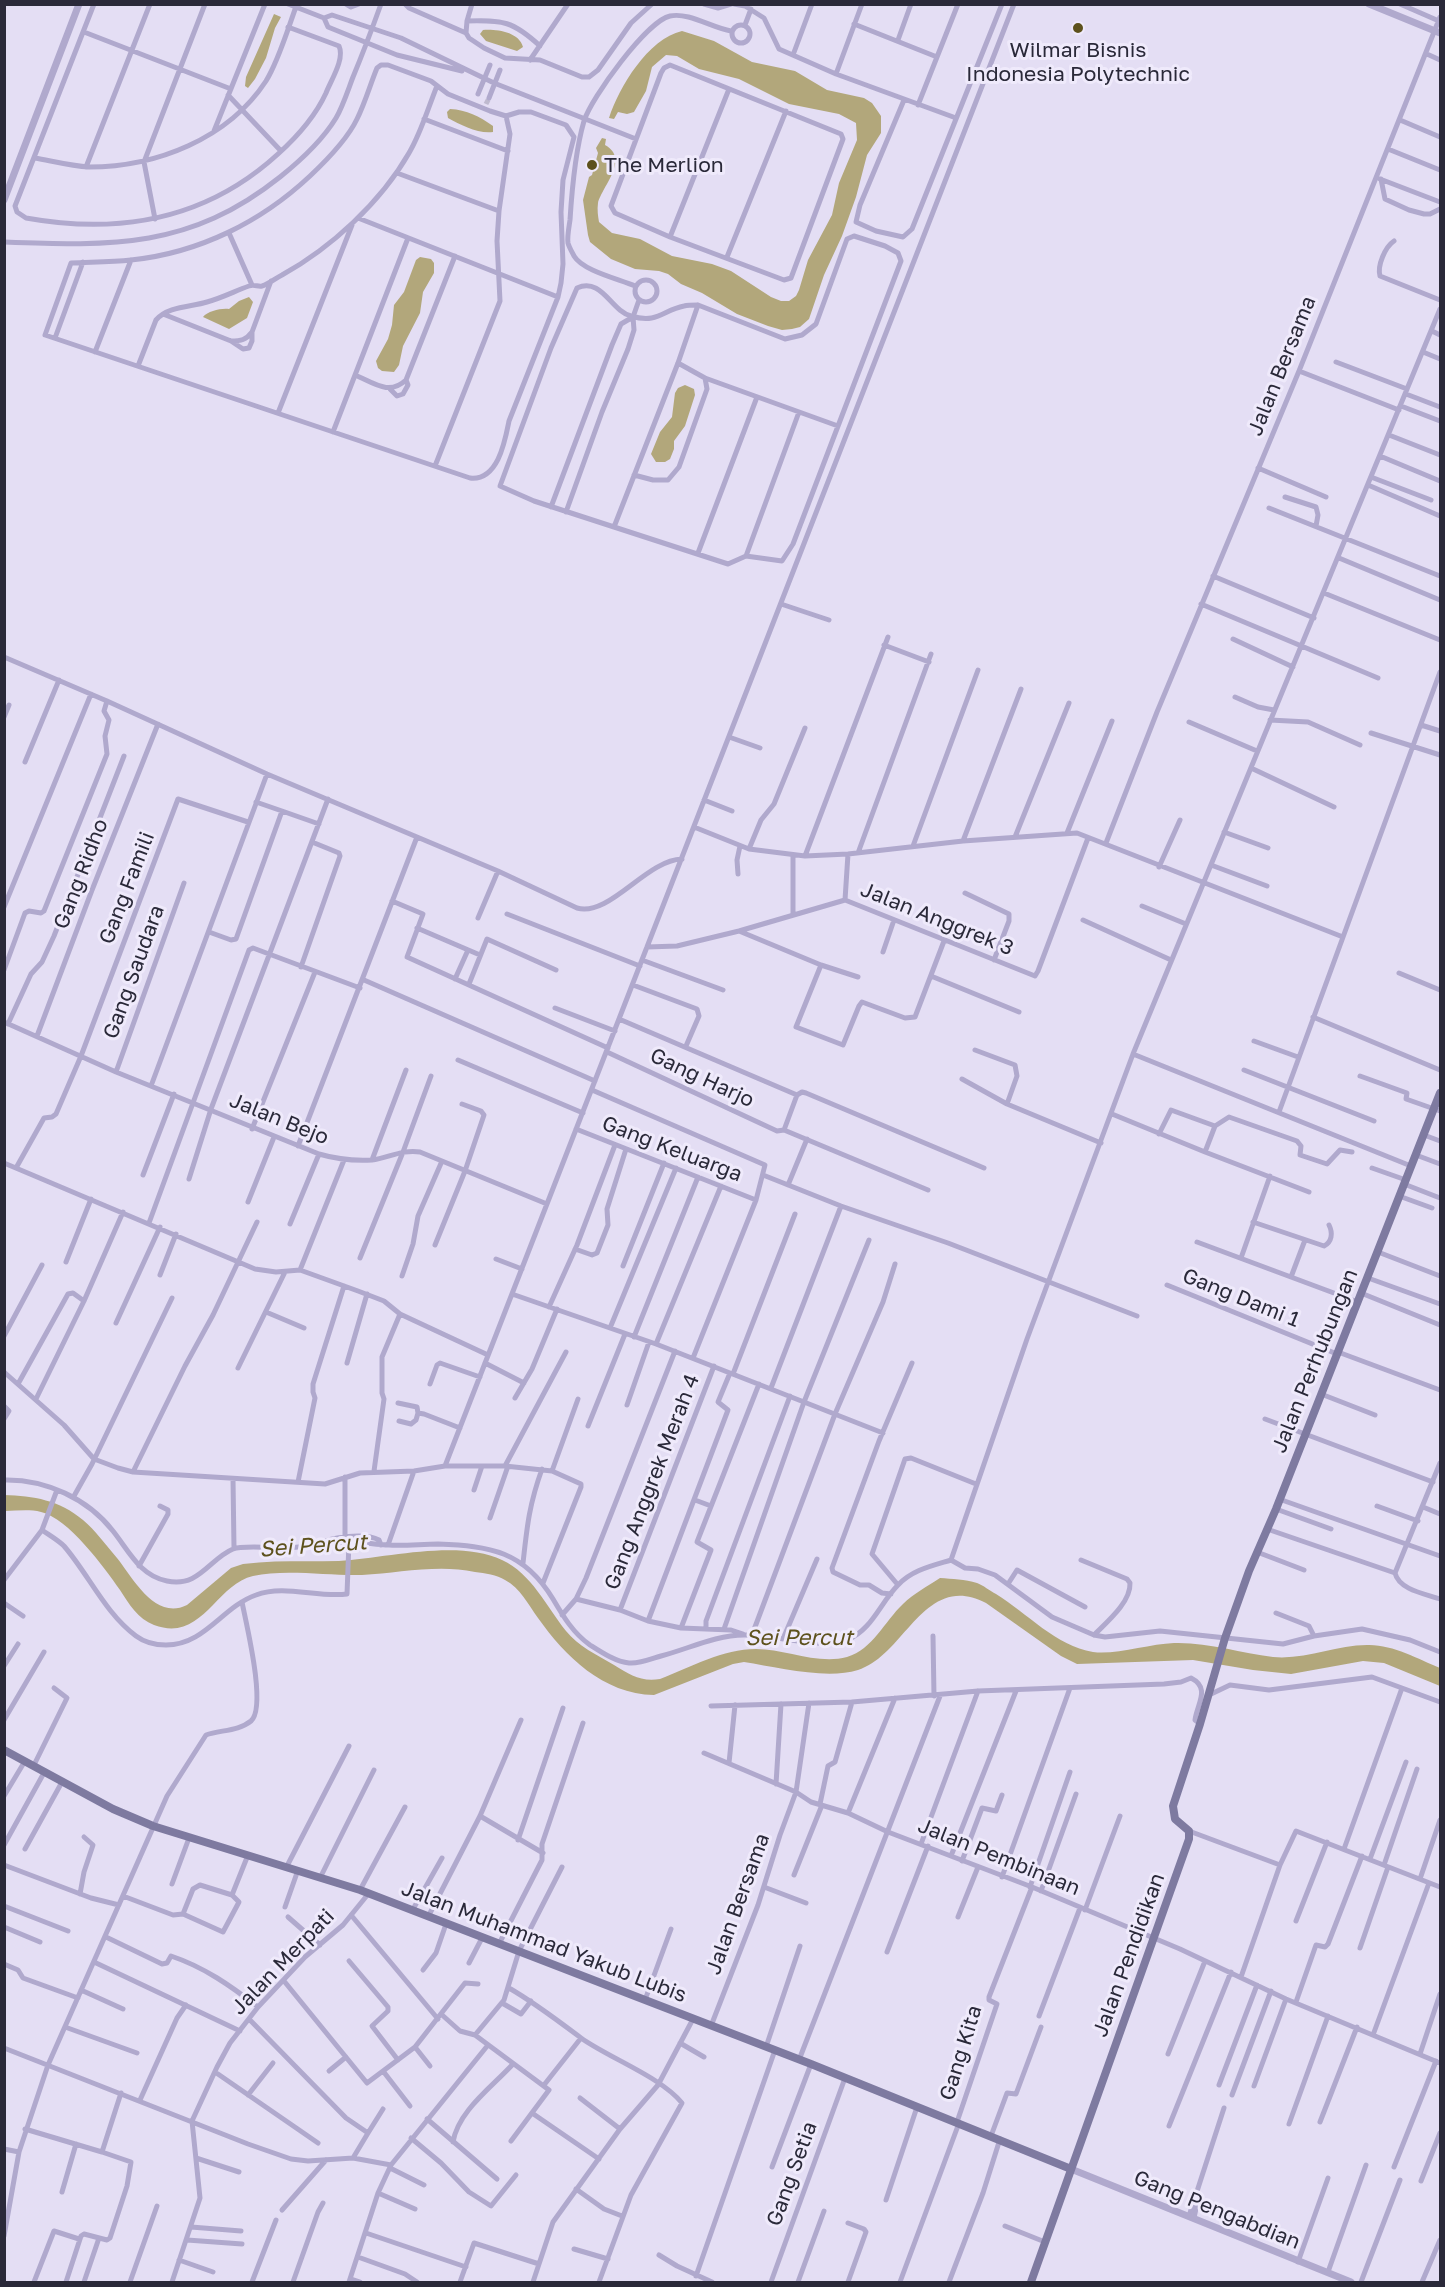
<!DOCTYPE html>
<html>
<head>
<meta charset="utf-8">
<style>
	body { margin:0 }
	#map { position:relative; width:1445px; height:2287px; overflow:hidden; background:#e4def4; font-family:"Golos Text",sans-serif }
	canvas { display:block }
	.frame { position:absolute; inset:0; border:6px solid #2a2939; pointer-events:none }
</style>
</head>
<body>
<div id="map">
<canvas width="1445" height="2287"></canvas>
<div class="frame"></div>
</div>
<script>
const g = document.querySelector('canvas').getContext('2d');
g.lineJoin = 'round';
function fill(path, color) {
  g.fillStyle = color;
  g.fill(path, 'evenodd');
}
function stroke(path, color, width, dash) {
  g.strokeStyle = color;
  g.lineWidth = width;
  g.lineCap = dash ? 'butt' : 'round';
  g.setLineDash(dash || []);
  g.stroke(path);
}
function label(font, color, halo, rows, align = 'center') {
  g.font = font + ' "Golos Text",sans-serif';
  g.lineWidth = 6;
  g.setLineDash([]);
  g.textBaseline = 'middle';
  g.strokeStyle = halo;
  g.fillStyle = color;
  for (const [text, x, y, turn = 0] of rows) {
    g.save();
    g.translate(x, y);
    g.rotate((+turn || 0) * Math.PI / 180);
    g.textAlign = isNaN(turn) ? turn : align;
    if (halo) g.strokeText(text, 0, 0);
    g.fillText(text, 0, 0);
    g.restore();
  }
}
const water = new Path2D(`
	M274,14L281,17L275,28L266,58L255,79L248,88L245,86L246,77Z
	M483,30C497,29 519,32 523,47L517,51L486,41L480,34Z
	M682,31L714,41L752,62L795,71L827,90L864,98L872,103L881,116V133L867,155L856,197L842,236L824,275L809,319L800,327L792,329L782,330L768,326L737,314L702,293L681,284L668,274L659,271L635,269L611,259L590,242L588,235L583,200L589,177L592,175L598,153L596,148L602,138L606,139L605,145C630,159 603,185 598,203C597,210 598,216 599,222L612,233L640,239L672,256L712,264L731,271L771,297L781,301H789L796,296L799,290L808,260L832,215L839,183L857,140L856,123L839,114L789,104L739,79L699,69L677,56L666,55L652,67L646,91L634,112L627,114L618,112L614,119L609,118C619,87 648,39 682,31Z
	M450,109C467,110 479,116 493,126V132C478,134 461,125 448,118L447,112Z
	M420,257L431,259L434,263V273L423,292L420,313L403,346L399,365L394,372L382,371L378,368L376,361L388,339L392,325L394,305L404,292L416,260Z
	M249,297L253,302L247,318L229,329L203,317C208,311 221,308 229,309L239,301Z
	M685,385L694,389L695,395L685,426L674,441V449L670,459L665,462H656L651,454L660,432L672,417L675,393L678,388Z
	M4,1495C34,1496 59,1500 83,1520C95,1530 106,1545 117,1558C133,1578 155,1621 187,1605L231,1568L243,1564C275,1560 307,1562 339,1561C386,1558 459,1539 502,1560C532,1574 546,1606 566,1631C578,1646 597,1655 614,1665C630,1675 641,1682 660,1679C691,1667 723,1649 756,1649C785,1649 818,1665 847,1657C873,1649 884,1622 903,1604C913,1594 928,1586 940,1578C952,1579 965,1579 977,1583C983,1585 990,1591 996,1594C1027,1613 1056,1646 1093,1652C1116,1655 1149,1644 1174,1643C1208,1642 1240,1653 1273,1657C1306,1660 1335,1645 1367,1645C1392,1644 1418,1659 1440,1668V1686L1384,1663L1363,1661L1291,1674L1253,1670L1193,1660L1077,1664L1061,1656L986,1603C924,1571 905,1656 858,1670C826,1680 777,1667 744,1662L733,1664L654,1695C603,1694 565,1656 538,1618C528,1604 520,1588 505,1580C497,1575 485,1573 475,1572C438,1564 399,1573 362,1575C329,1576 285,1569 253,1576C215,1585 202,1643 154,1625C138,1619 129,1604 120,1590C104,1567 68,1518 41,1512C29,1509 17,1511 5,1511Z`);
const minorTunnel = new Path2D(`
	M486,104L489,98`);
const minor = new Path2D(`
	M94,4L15,206L17,212L26,218C120,235 206,220 278,154C298,136 315,117 326,93C331,80 345,59 339,46L288,27
	M288,4L324,18L328,27L397,55L462,71
	M346,4L351,7L359,4
	M405,4L409,8L466,33L469,38L484,48L505,58L540,60L582,77H589L598,70L631,23L652,4
	M704,4L718,8L731,4
	M734,4L745,6L764,18L779,49L836,74L956,118
	M1400,4L1439,21
	M324,18L332,15L401,38L494,83L636,139
	M467,21C503,20 513,21 540,46
	M854,24L937,57
	M732 34a9 9 0 1 1 18 0a9 9 0 1 1-18 0Z
	M745,25L751,9
	M84,32L231,89
	M466,33L467,21L472,4
	M898,40L911,4
	M1427,54L1440,60
	M793,55L812,4
	M530,60L568,4
	M381,65H388L431,81L448,94L490,111L506,116L519,112H531L566,125L574,137L563,180L561,212L563,264L561,283L558,297L509,421C505,441 498,481 470,478L45,335L71,263C91,262 111,262 131,260C199,253 261,222 310,176C327,160 347,140 357,119C365,103 370,85 377,68Z
	M670,65L841,134L843,139L791,278L784,280L670,237L615,213L611,206L661,73L664,68Z
	M836,74L862,4
	M478,94L490,65
	M228,95L281,151
	M489,98L500,70
	M904,100L860,205L856,222L876,231L903,237L912,229L1002,4
	M918,105L958,4
	M424,119L508,151
	M1400,120L1440,137
	M214,131L265,4
	M1388,149L1440,170
	M35,158C52,161 71,166 89,167C156,167 228,139 266,81C279,60 288,28 297,4
	M86,167L150,4
	M397,173L499,211
	M1380,179L1440,202
	M1381,179L1385,199L1409,210L1424,214H1430L1440,209
	M358,218L558,297
	M155,219L144,162L205,4
	M229,233L252,285
	M854,236L885,246L898,253L901,261L793,544L782,561L746,556L728,564L534,501L500,486L551,348L577,288C602,277 611,311 631,316C658,324 663,310 684,306C688,305 694,305 698,305L785,339L802,335L816,324L847,239Z
	M670,237L729,89
	M1394,241C1385,247 1377,266 1380,276L1440,300
	M4,242C112,246 190,249 280,177C300,161 322,141 336,118C343,106 348,90 353,77C363,53 372,29 381,4
	M727,257L786,111
	M635 291a11 11 0 1 1 22 0a11 11 0 1 1-22 0Z
	M635,286C619,279 583,271 574,256C572,252 569,247 568,243C567,237 569,227 570,220C572,188 575,152 584,121C591,98 647,21 670,16C689,12 712,28 731,31
	M1440,309L1133,1054L1027,1339L951,1560L965,1568L978,1569L995,1575L1052,1617L1094,1635L1105,1637L1160,1631L1283,1644L1314,1636L1362,1629L1410,1640L1440,1652
	M163,314L231,341C241,341 246,340 252,332L271,281
	M1432,331L1440,335
	M55,338L83,262
	M231,341L243,349L249,348L252,341V332
	M95,352L131,260
	M1423,352L1440,359
	M1336,362L1407,389
	M138,366L156,320C168,306 191,307 207,302C222,298 235,291 249,286C254,284 258,287 262,286C269,284 276,278 282,275C331,248 381,202 409,153C421,133 428,108 437,86
	M1299,371L1399,410
	M355,375C374,383 389,396 406,380L455,256
	M705,378L838,426
	M390,389L397,396L403,394L408,385L406,380
	M1406,394L1440,407
	M1401,406L1440,421
	M278,413L352,225
	M333,432L408,238
	M1389,435L1440,455
	M1380,456L1440,481
	M435,466L500,301L497,241L499,211L510,134L506,116
	M1258,468L1326,497
	M634,475L653,480H668L679,467L707,389L705,378L678,363
	M1371,477L1431,500
	M1368,485L1440,516
	M1285,497L1316,507L1318,515L1316,526
	M551,507L612,345L621,324L633,317
	M1269,508L1440,576
	M566,512L602,412L628,349L634,330L633,317L639,300
	M614,527L678,363L698,305
	M698,553L757,397
	M746,556L799,412
	M1339,558L1440,600
	M1213,576L1314,618
	M1324,593L1440,640
	M781,604L829,620
	M1201,604L1378,678
	M1233,639L1293,667
	M884,645L929,662
	M4,657L107,701L267,774L498,871L577,908C610,917 646,860 682,859
	M1235,697L1258,707L1274,710
	M4,717L9,705
	M1270,720L1308,722L1360,745
	M1189,722L1257,751
	M1421,725L1440,731
	M1371,733L1440,755
	M729,737L760,748
	M25,762L59,680
	M1251,768L1334,807
	M704,800L732,811
	M256,802L282,811
	M694,827L749,849L805,856L848,854L963,841L1077,833L1343,937
	M1224,832L1268,848
	M1067,833L1112,721
	M1015,837L1069,703
	M963,841L1021,689
	M1106,843L1157,712L1299,371L1440,17
	M913,846L978,670
	M749,849L761,820L774,804L805,728
	M858,853L931,654
	M805,856L888,637
	M1211,865L1267,886
	M1159,867L1180,820
	M738,874L737,860L740,846
	M965,893L1009,914V921L994,960
	M845,900L848,854
	M392,901L423,914L407,957L608,1048
	M1142,906L1186,924
	M4,907L91,694
	M507,914L640,966
	M793,915V855
	M478,918L498,871
	M1083,920L1171,960
	M417,928L480,955
	M739,931L821,965L858,977
	M209,932L231,940L236,939L282,811L319,824
	M647,947L677,946L739,931L845,900L1035,976L1038,971L1088,838
	M883,952L894,920
	M642,960L723,990
	M821,965L796,1027L843,1045L859,1006L862,1002L905,1018L915,1017L944,941
	M301,967L340,856L339,853L312,842
	M4,970L25,913L29,911L41,913L44,911L107,754L105,736L109,720L104,711L107,701
	M1399,973L1440,990
	M931,976L1019,1012
	M455,979L468,950
	M364,980L595,1081
	M469,984L487,939L556,970
	M633,985L697,1009L699,1016L686,1046
	M555,1008L615,1031
	M1313,1017L1440,1070
	M619,1019L797,1095L802,1092L806,1093L984,1168
	M4,1022L116,1072L319,1154C336,1159 354,1161 372,1160C388,1158 403,1149 420,1152L547,1204
	M8,1024L31,974L42,962L54,936L124,756
	M37,1036L92,890L158,724
	M1254,1041L1298,1057
	M975,1050L1015,1065L1017,1076L1007,1104
	M607,1052L777,1131L784,1130L928,1190
	M1133,1054L1411,1166
	M458,1060L583,1113
	M1244,1070L1374,1121
	M116,1072L184,883
	M1360,1076L1407,1093L1406,1099L1440,1111
	M962,1079L1007,1104L1101,1143
	M151,1086L267,774
	M592,1090L765,1165L756,1200L693,1358
	M1279,1112L1440,672
	M1112,1114L1205,1152
	M252,1129L315,972
	M576,1129L756,1200
	M784,1130L797,1095
	M1159,1134L1171,1110L1215,1126
	M1424,1135L1440,1141
	M298,1146L417,837
	M1416,1155L1440,1164
	M372,1160L406,1070
	M4,1163L255,1269L276,1272L300,1270L358,1291L384,1301L400,1314L488,1355
	M16,1168L44,1118L52,1117L56,1114L81,1056L178,799L248,822
	M1372,1168L1406,1180
	M143,1175L174,1094
	M763,1175L841,1206L948,1243L1137,1316
	M189,1179L211,1109L328,799
	M1404,1184L1440,1198
	M788,1185L807,1139
	M1309,1192L1205,1152L1215,1126L1229,1117L1297,1141L1301,1146L1300,1155L1327,1164L1340,1150L1352,1152
	M1399,1196L1432,1208
	M248,1202L274,1137
	M1253,1222L1324,1246C1332,1242 1333,1233 1329,1225
	M149,1223L249,950L253,948L360,988
	M290,1224L319,1154
	M1197,1242L1358,1302
	M435,1245L465,1171L484,1115L481,1111L462,1104
	M575,1249L592,1255L597,1253L608,1225L607,1209L626,1149
	M1378,1252L1440,1276
	M360,1258L403,1152L431,1076
	M1241,1258L1270,1176
	M496,1259L522,1269
	M66,1262L91,1199
	M623,1266L664,1163
	M300,1270L344,1160
	M160,1275L176,1234
	M402,1276L413,1244L418,1216L442,1161
	M1291,1277L1305,1240
	M1368,1278L1440,1304
	M1167,1285L1337,1354
	M1361,1293L1440,1325
	M512,1294L656,1344L883,1433
	M549,1307L577,1245L615,1145
	M266,1312L304,1328
	M116,1323L160,1227
	M610,1328L676,1168
	M4,1336L42,1265
	M634,1337L698,1177
	M656,1344L721,1186
	M1338,1352L1440,1390
	M347,1363L367,1294
	M485,1363L524,1383
	M238,1368L285,1272
	M4,1372L64,1425L94,1459L118,1468L133,1472L325,1484L360,1473L414,1471L445,1466H505L552,1471L581,1484V1487L543,1583
	M733,1374L795,1214
	M18,1384L68,1294L73,1293L84,1301
	M430,1384L437,1365L440,1363L480,1377
	M771,1388L841,1206
	M1321,1394L1375,1415
	M515,1398L532,1369L557,1309
	M36,1399L84,1301L123,1212
	M398,1403L417,1407L418,1413
	M627,1405L649,1342
	M4,1406L9,1411L4,1419
	M1265,1419L1433,1482
	M399,1421L411,1424L416,1420L418,1413L424,1414L460,1428
	M588,1426L625,1334
	M445,1466L1014,4
	M505,1466L566,1352
	M374,1471L384,1399L382,1393V1357L400,1314
	M552,1471L578,1399
	M133,1472L185,1366L213,1315L257,1222
	M233,1479L234,1548
	M4,1480C46,1479 88,1499 113,1531C129,1551 140,1576 167,1581C199,1588 209,1559 233,1549C242,1545 274,1548 287,1548C308,1547 330,1542 351,1542C364,1542 377,1545 389,1545C405,1546 422,1544 438,1544C490,1546 524,1551 553,1599C563,1616 573,1633 590,1645C601,1652 616,1662 629,1663C639,1664 651,1659 661,1656C688,1649 716,1635 744,1635C774,1634 819,1650 847,1640C872,1630 880,1603 898,1585C912,1570 931,1566 951,1560
	M298,1482L315,1398L313,1392V1384L344,1286
	M474,1490L482,1466
	M74,1496L92,1464L172,1298
	M1279,1499L1440,1556
	M695,1500L711,1506
	M1377,1506L1418,1521
	M1423,1507L1440,1514
	M1276,1509L1331,1529
	M490,1518L508,1466
	M1267,1529L1395,1573C1399,1590 1426,1594 1440,1599
	M42,1530C49,1535 58,1540 64,1546C89,1575 105,1613 136,1636C144,1642 156,1645 166,1645C205,1645 222,1607 256,1595C284,1584 318,1598 347,1594L349,1542
	M345,1537V1477
	M318,1545C331,1536 366,1533 379,1540L381,1545
	M388,1545L414,1471
	M1257,1552L1304,1570
	M1081,1560L1127,1579L1130,1583C1131,1602 1107,1622 1094,1635
	M523,1563C527,1527 529,1505 542,1469
	M139,1566L168,1514V1510L160,1506
	M1395,1573L1440,1463
	M4,1580L42,1530L57,1490
	M1008,1584L1017,1570L1085,1607
	M898,1585L872,1554L905,1459L911,1458L976,1484
	M891,1594L882,1593L869,1585H860L833,1572L832,1568L879,1441L912,1363
	M576,1599L620,1610L648,1621L681,1628L731,1630L743,1634
	M4,1603L23,1616
	M620,1610L714,1366
	M1276,1613L1309,1626L1314,1636
	M562,1615L576,1599L586,1578L675,1351
	M648,1621L728,1410L718,1402L730,1373
	M681,1628L711,1550L697,1542L759,1384
	M706,1628V1621L790,1396
	M724,1629L804,1402L869,1240
	M752,1635L835,1414L883,1302L895,1264
	M933,1636L934,1696
	M783,1639L817,1559
	M4,1666L18,1644
	M1209,1695L1230,1685L1269,1690L1372,1677L1440,1702
	M711,1706L852,1702L978,1691L1164,1684L1181,1682L1191,1678C1211,1688 1197,1704 1195,1720L1200,1724
	M4,1720L44,1652
	M704,1753L796,1792L811,1802L848,1813L888,1832L1032,1887L1180,1949L1286,1999L1440,2063
	M729,1763L735,1705
	M34,1765L67,1698L54,1688
	M776,1784L781,1704
	M4,1796L25,1761
	M820,1804L828,1766L835,1762L852,1702
	M848,1813L895,1698
	M480,1816L543,1853
	M1189,1831L1280,1865
	M518,1840L563,1708
	M921,1844L978,1691
	M4,1845L45,1771
	M25,1849L62,1782
	M1344,1849L1402,1688
	M951,1856L1016,1691
	M1370,1859L1406,1762
	M962,1861L982,1808L996,1811L1002,1795
	M4,1865L91,1898L119,1905
	M1384,1865L1417,1769
	M287,1866L349,1746
	M794,1875L822,1805
	M321,1876L374,1770
	M1002,1877L1070,1688
	M1420,1879L1440,1820
	M172,1884L189,1838
	M764,1887L806,1903
	M1030,1887L1070,1772
	M360,1890L405,1807
	M1041,1891L1076,1794
	M80,1894L84,1872L93,1845L84,1837
	M123,1896L173,1915L183,1914L223,1932L239,1902L232,1895L248,1855
	M4,1906L68,1931
	M285,1907L298,1870
	M1085,1910L1120,1816
	M412,1911L442,1858
	M183,1914L193,1889L200,1885L232,1895
	M351,1915L438,2019
	M288,1917L320,1945
	M428,1917L480,1816L521,1720
	M958,1917L978,1867
	M1296,1921L1327,1842
	M4,1927L40,1942
	M106,1937L162,1964L167,1963L171,1956C204,1967 231,1986 258,2007
	M499,1944L542,1860V1844L583,1723
	M1360,1948L1388,1867
	M887,1952L928,1846
	M349,1961L388,2007V2011L372,2026L398,2060
	M94,1962L240,2031
	M469,1963L482,1938
	M4,1964L18,1970L23,1978L78,1998
	M423,1970L436,1953L446,1924
	M1241,1977L1280,1865L1296,1831L1440,1887
	M284,1981L367,2083L415,2047L465,1983L478,1984
	M509,1988C535,2003 557,2020 581,2038C609,2058 661,2077 682,2103L631,2195L599,2282
	M81,1990L123,2009
	M645,2000L671,1929
	M1296,2002L1316,1945L1325,1947L1328,1944L1362,1856
	M502,2003L521,2014L531,2001
	M441,2014L460,2031L475,2035L549,2090L511,2141
	M1039,2016L1080,1908
	M249,2019L346,2118L368,2133L353,2158
	M711,2026L758,1905L780,1835L796,1792L809,1703
	M65,2027L137,2053
	M475,2035L504,2000L519,1951L562,1867
	M1373,2035L1429,1883
	M680,2043L704,2057
	M415,2047L430,2066
	M766,2047L800,1946
	M4,2048L248,2144L291,2159L308,2161L353,2158L391,2165L378,2193L349,2282
	M1168,2054L1205,1961
	M1420,2054L1440,1994
	M799,2060L940,1696
	M329,2071L346,2057
	M383,2071L410,2106
	M215,2072L318,2143
	M544,2085L581,2038
	M1219,2085L1257,1985
	M1254,2086L1286,1999
	M248,2095L273,2063
	M1232,2095L1271,1991
	M580,2098L620,2129
	M140,2100L177,2018L186,2005
	M532,2113L599,2159
	M427,2119L497,2179
	M957,2122L997,2004L989,2000V1997L1032,1887
	M1320,2122L1357,2027
	M1289,2124L1328,2016
	M1169,2126L1231,1972
	M25,2129L102,2152
	M368,2133L383,2109
	M991,2136L1007,2093L1016,2094L1041,2027
	M411,2138L441,2163L469,2192L491,2206L516,2175
	M453,2142C458,2111 492,2087 513,2064
	M4,2149L19,2152
	M196,2158L239,2172
	M391,2165L488,2045
	M772,2167L811,2064
	M1394,2167L1436,2061
	M390,2168L424,2185
	M1421,2181L1440,2133
	M576,2189L604,2209L622,2216
	M62,2192L76,2144
	M378,2193L415,2209
	M886,2200L917,2107
	M282,2210L326,2160
	M1189,2216L1224,2108
	M1194,2218L1198,2199L1196,2194
	M848,2223L864,2229L866,2232L848,2282
	M1005,2226L1045,2242
	M191,2227L241,2231
	M366,2233L466,2267
	M4,2236L19,2152L48,2065L167,1796L206,1735C220,1730 239,1731 251,1721C267,1707 246,1623 242,1602
	M187,2240L242,2244
	M574,2249L608,2259
	M659,2255L677,2266L712,2282
	M358,2257L405,2274L417,2282
	M179,2260L213,2272
	M1298,2262L1328,2178
	M1328,2272L1366,2165
	M696,2276L775,2050
	M351,2279L360,2282
	M34,2282L54,2231L79,2239
	M66,2282L81,2236L84,2234L107,2240L110,2238L127,2186L131,2162L102,2152L121,2093
	M84,2282L99,2238
	M130,2282L157,2206
	M172,2282L200,2198L192,2121L217,2067L230,2043L258,2007L305,1957L343,1925L369,1893
	M252,2282L276,2220
	M293,2282L318,2212L323,2203
	M460,2282L474,2243L539,2264
	M533,2282L553,2222L620,2129L658,2085L693,2019
	M771,2282L845,2078
	M798,2282L824,2211
	M900,2282L959,2123
	M949,2282L983,2193L1000,2139
	M1361,2282L1400,2180
	M1422,2282L1440,2240`);
const tertiary = new Path2D(`
	M1369,4L1440,33
	M4,200L79,4
	M1071,2169L1351,2282`);
const secondary = new Path2D(`
	M4,1750L113,1809L153,1826L360,1890L811,2064L1071,2169
	M1031,2282L1189,1839V1831L1175,1819L1173,1806L1200,1724L1225,1638L1249,1571L1276,1509L1440,1093`);
const markers = [
	[1078,28,6,"#5d511c"],
	[592,165,6,"#5d511c"]
];
const poiNames = [
	["Wilmar Bisnis",1078,50],
	["Indonesia Polytechnic",1078,74],
	["The Merlion",604,165,"left"]
];
const streetNames = [
	["Jalan Bersama",1282,366,-68],
	["Gang Ridho",81,874,-69],
	["Gang Famili",127,888,-69],
	["Jalan Anggrek 3",937,919,22],
	["Gang Saudara",134,972,-70],
	["Gang Harjo",702,1078,25],
	["Jalan Bejo",279,1119,22],
	["Gang Keluarga",672,1149,21],
	["Gang Dami 1",1241,1298,22],
	["Jalan Perhubungan",1315,1361,-68],
	["Gang Anggrek Merah 4",652,1482,-69],
	["Jalan Pembinaan",999,1857,22],
	["Jalan Bersama",738,1904,-70],
	["Jalan Muhammad Yakub Lubis",544,1942,21],
	["Jalan Pendidikan",1129,1955,-70],
	["Jalan Merpati",283,1962,-46],
	["Gang Kita",961,2053,-73],
	["Gang Setia",792,2174,-70],
	["Gang Pengabdian",1217,2210,22]
];
const waterNames = [
	["Sei Percut",313,1546,-4],
	["Sei Percut",799,1638]
];
fill(water, '#b2a77b');
stroke(minorTunnel, '#bfbacf', 5, [5, 2.5]);
stroke(minor, '#b0a9cd', 5);
stroke(tertiary, '#b0a9cd', 7);
stroke(secondary, '#7e7aa0', 8);
for (const [x, y, r, color] of markers) {
  const dot = new Path2D();
  dot.arc(x, y, r, 0, 2 * Math.PI);
  g.fillStyle = color;
  g.fill(dot);
  stroke(dot, '#efeafb', 2);
}
label('21px', '#2a2939', '#efeafb', poiNames);
label('21px', '#2a2939', '#efeafb', streetNames);
label('italic 22px', '#5d511c', '#efeafb', waterNames);
</script>
</body>
</html>
